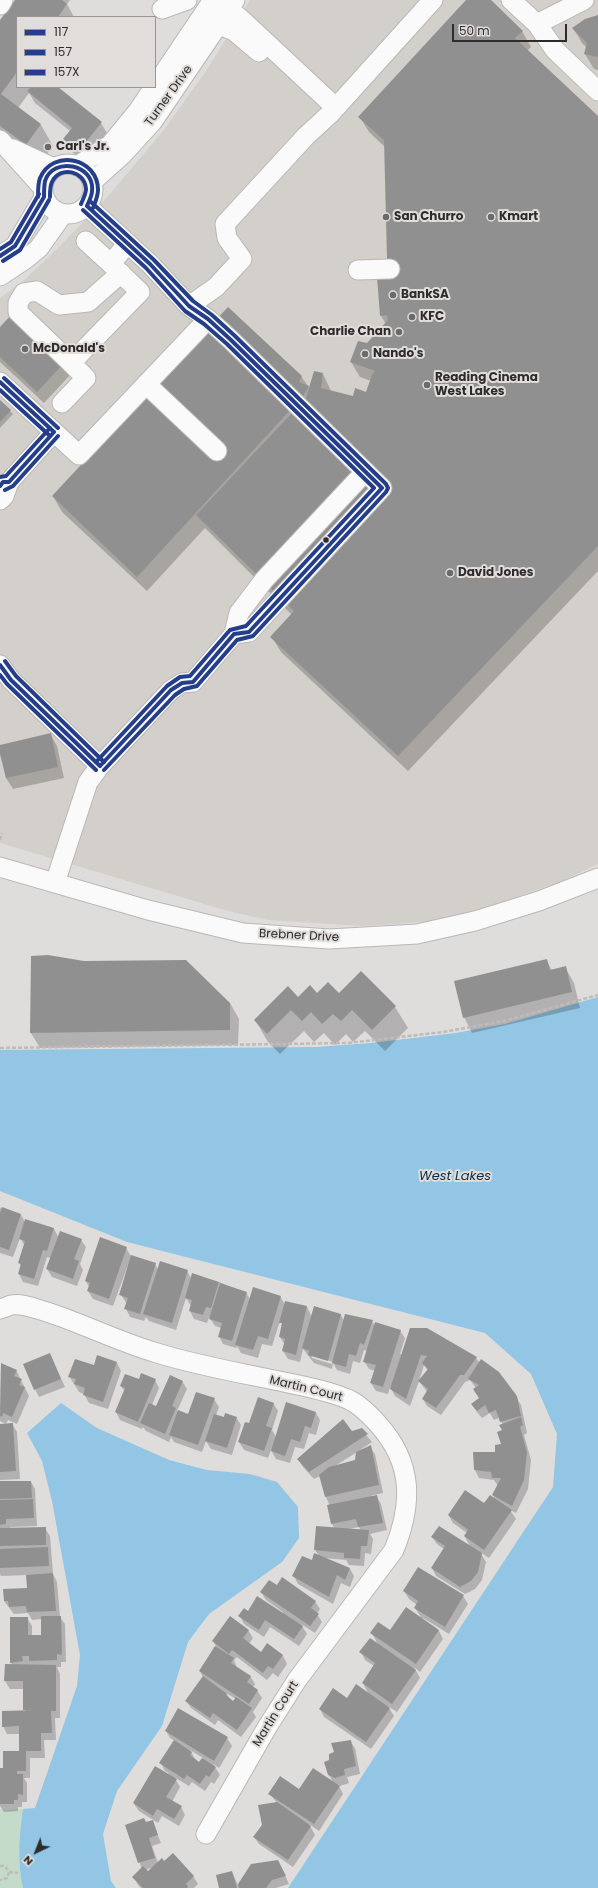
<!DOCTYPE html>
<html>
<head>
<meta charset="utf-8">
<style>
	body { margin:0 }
	#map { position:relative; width:598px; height:1888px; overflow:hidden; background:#dfdddc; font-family:Poppins,sans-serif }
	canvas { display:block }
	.legend { position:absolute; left:16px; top:16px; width:140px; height:72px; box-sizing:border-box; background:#e0dddb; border:1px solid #989695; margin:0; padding:5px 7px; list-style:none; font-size:12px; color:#2d2c2b }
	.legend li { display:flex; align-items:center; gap:8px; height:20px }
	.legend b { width:20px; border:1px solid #989695 }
	.north { position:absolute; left:16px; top:1832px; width:40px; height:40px; -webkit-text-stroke:3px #e0dddb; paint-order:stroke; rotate:223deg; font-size:11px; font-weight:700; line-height:16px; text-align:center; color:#2d2c2b }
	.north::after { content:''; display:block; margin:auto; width:14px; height:18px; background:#2d2c2b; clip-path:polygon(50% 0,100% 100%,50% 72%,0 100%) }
	.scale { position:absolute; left:452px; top:24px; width:115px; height:18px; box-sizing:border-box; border:2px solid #2d2c2b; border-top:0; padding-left:5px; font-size:12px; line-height:14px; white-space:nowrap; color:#2d2c2b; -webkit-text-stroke:3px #e0dddb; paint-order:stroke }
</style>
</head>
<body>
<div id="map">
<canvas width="598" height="1888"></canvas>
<ul class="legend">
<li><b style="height:5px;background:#243e8c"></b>117</li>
<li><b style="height:5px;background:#243e8c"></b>157</li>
<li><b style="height:5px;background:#243e8c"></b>157X</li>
</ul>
<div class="north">N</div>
<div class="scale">50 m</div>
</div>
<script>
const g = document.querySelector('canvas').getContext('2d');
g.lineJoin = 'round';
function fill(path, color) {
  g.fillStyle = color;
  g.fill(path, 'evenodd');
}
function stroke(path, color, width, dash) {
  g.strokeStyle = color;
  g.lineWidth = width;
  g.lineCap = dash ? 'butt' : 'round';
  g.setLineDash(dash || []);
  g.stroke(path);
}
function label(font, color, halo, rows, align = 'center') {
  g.font = font + ' Poppins,sans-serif';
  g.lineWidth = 4;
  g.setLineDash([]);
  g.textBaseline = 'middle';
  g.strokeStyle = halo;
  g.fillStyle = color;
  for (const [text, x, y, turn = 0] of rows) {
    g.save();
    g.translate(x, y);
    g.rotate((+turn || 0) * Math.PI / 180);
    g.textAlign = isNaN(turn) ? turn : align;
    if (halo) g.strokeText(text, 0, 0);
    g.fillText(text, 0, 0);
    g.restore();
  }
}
const built = new Path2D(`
	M250,0H598V864L562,881L471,913L437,921L361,926L268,920L228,911L0,843V298L22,282L60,246L109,195L163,131L206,71Z`);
const green = new Path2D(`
	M23,1809C19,1836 17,1861 23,1888H0V1810Z`);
const water = new Path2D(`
	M598,997V1888H288L553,1487L557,1434L531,1374L485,1333L127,1242L0,1191V1050L317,1047L371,1043L456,1033L505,1024Z
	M61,1403L97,1428L169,1460L207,1470L250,1474L277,1482L298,1507L299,1538L282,1562L209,1614L188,1642L162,1726L117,1791L103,1834L111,1881L116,1888H23C17,1861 19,1836 23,1809L35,1808L77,1686L80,1655L52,1501L42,1461L27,1433Z`);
const shadow = new Path2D(`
	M16,0H70L67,4L74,17H17V87H56L101,123L108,135L85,163L71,151L64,139L70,131L35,103L29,93L18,108L41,125L53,146L38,166L0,138V22Z
	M467,0H490L522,31L531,47L527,51L598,117V571L408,771L281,652L272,637L292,615L205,528L147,591L62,512L53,496L301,376L310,389L323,374L331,391L353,397L366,393L371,381L360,377L351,362L386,324L381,316L393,268L388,259L385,147L369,132L360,117Z
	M598,16V70L594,69L585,54L587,48L582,43L573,28Z
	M13,314L71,374L44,403L0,362V328Z
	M0,401L13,414L0,428Z
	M51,735L57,746L64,778L13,789L6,778L0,746Z
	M546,960L552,970L565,967L574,983L580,1008L472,1033L464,1017Z
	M317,994H339L395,1007L408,1028L385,1051L365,1031L353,1042L346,1034L335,1045L324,1033L314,1042L304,1031L280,1054L268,1042L255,1020L298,998Z
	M230,1003L239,1019L238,1045L40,1048L31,1033Z
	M0,1207L2,1210L21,1215L25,1222V1221L54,1229L59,1238L81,1240L86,1247L80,1264L83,1270L77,1286L52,1277L47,1269L51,1258L47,1257L38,1286L23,1282L19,1274L21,1266L19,1263L25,1246L20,1238L13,1257L0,1253Z
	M126,1248L131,1256L155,1264L158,1269L187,1271L191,1278L219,1282L246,1293L250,1299L280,1296L285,1305L307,1307L312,1317L341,1315L344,1321H372L375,1326L400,1331L405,1338L400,1354H402L410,1329L476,1358L480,1363L516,1397L521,1405L527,1433L524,1435L531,1460L528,1489L516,1513L510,1510L516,1519L489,1558L480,1552L486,1562L482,1580L475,1589L465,1594L436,1576L432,1568L444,1549L437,1544L432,1537L471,1548L465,1537L467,1533L453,1523L449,1516L496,1501L493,1495L498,1486L494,1480L479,1478L475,1470L496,1453L502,1445L503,1425L499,1418L494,1420L490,1413L482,1418L477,1412L472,1405L480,1399L474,1390L476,1388L470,1380L465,1382L441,1415L427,1406L423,1399L427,1392L419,1381L410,1406L395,1396L390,1387L388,1394L376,1391L371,1383L375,1371L369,1369L364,1361L367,1351L364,1350L360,1363L353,1361L350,1374L337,1370L333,1363L332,1369L314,1363L303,1349L300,1362L288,1359L283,1351L285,1345L280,1337L283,1326L280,1321L272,1346L262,1344L258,1358L241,1353L237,1346L236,1348L223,1344L219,1336L221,1328L215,1326L209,1317L207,1323L194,1319L190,1311L191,1306L186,1298L176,1330L149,1321L146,1317L144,1321L130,1317L126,1309L127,1304L121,1295L129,1266L128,1265L113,1306L93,1299L88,1291L89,1287L86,1281ZM312,1355L333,1362L332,1364L312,1358ZM424,1365L428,1371L419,1381Z
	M50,1354L65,1387L39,1397L35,1389Z
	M117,1363L121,1371L108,1409L89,1403L84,1394L79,1392L69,1376L94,1367Z
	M1,1364L16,1370L29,1396L17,1424L8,1420L6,1424L0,1421Z
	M155,1380L159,1388L152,1405L157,1407L182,1381L187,1389L177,1411L189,1415L214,1399L219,1407L216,1415L224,1418L236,1417L241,1425L232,1455L211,1449L206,1441L202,1452L174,1442L171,1437L169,1442L146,1431L143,1427L142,1429L120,1420L116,1412L125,1392L121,1386L139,1381Z
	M273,1403L278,1411L272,1430L276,1437L316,1413L320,1420L316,1435L309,1433L304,1449L295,1447L290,1463L276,1459L271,1450L268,1458L244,1450L239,1442L250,1424Z
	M12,1424L17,1432L20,1479L0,1480V1425Z
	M361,1429L372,1442L360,1450L370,1447L375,1454L383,1493L370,1496V1498L377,1497L381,1504L387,1530L370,1534L373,1539L371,1554L365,1553L364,1566L349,1565L346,1560L324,1558L350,1569L354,1576L350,1587L341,1583L333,1604L298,1584L294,1576L319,1556L315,1550L335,1529L332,1524L330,1506L326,1497L320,1476L314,1479L303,1467L298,1459L352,1432ZM357,1452L356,1461L335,1466ZM359,1527L361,1531L348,1529Z
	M0,1482H31L35,1489L37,1526L10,1527V1529L45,1528L50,1536L53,1574L57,1582L60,1617L65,1624L66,1662H61V1667H57L60,1674V1718H55L56,1740H44L45,1758H30V1778H24L27,1783V1802H22V1807H18V1811L4,1812L0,1806V1769H4L20,1752V1734H7L3,1726L25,1712L24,1689H10L5,1681L13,1665L11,1663L27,1618L32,1626V1636H42V1619L32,1620L28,1613L14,1614L4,1601V1590L28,1589L27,1575L1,1576L0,1574Z
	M277,1587L315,1601L320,1609L317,1614L322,1622L315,1633L301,1624L307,1634L299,1646L270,1627L264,1637L244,1624L240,1616L248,1612L282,1614L283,1612L266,1600L261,1592Z
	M404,1591L463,1596L468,1604L449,1634L423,1618L422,1619L439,1631L443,1639L420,1672L414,1667L420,1678L397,1712L388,1706L394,1716L371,1749L324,1717L320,1709L368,1693L363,1683L374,1666L365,1660L361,1652L378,1645L372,1633L390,1631L422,1619L415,1608L417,1605L409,1599Z
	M248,1630L253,1638L249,1644L261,1653L267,1645L283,1656L287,1664L278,1677L273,1673L267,1680L237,1657L234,1660L237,1668L250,1676L255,1684L253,1687L257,1690L262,1698L253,1712L256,1717L241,1737L218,1720L215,1725L191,1708L186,1701L203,1677L200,1671L216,1646L213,1641ZM226,1693L236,1699L234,1702L230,1699Z
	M166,1731L227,1738L232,1746L219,1768L213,1764L220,1775L214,1784L211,1782L205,1791L192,1782L189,1786L174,1777L180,1787L172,1802L181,1807L185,1815L179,1826L162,1816L158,1823L139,1811L134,1804L169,1773L165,1771L161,1763L175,1741L170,1738ZM190,1750L203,1758L200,1763L196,1761Z
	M350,1741L355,1748L360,1774L347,1777L349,1783L340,1786L338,1784L343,1794L319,1831L309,1824L315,1835L293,1867L259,1844L254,1837L277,1803L270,1794L299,1791L334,1784L329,1775L330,1761L335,1753Z
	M152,1821L161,1843L152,1846L158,1863L193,1876L198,1884L194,1888H141L138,1885L134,1877L142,1869L126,1825ZM154,1867L148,1873L145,1870Z
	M252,1865L282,1869L289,1884L276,1888H220L232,1872L238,1885Z`);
const building = new Path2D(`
	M15,0H62L67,4L58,17H17V72L1,94L41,124L26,145L0,126V20Z
	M466,0H491L523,31L515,38L598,116V546L398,756L270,637L294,611L196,515L306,398L314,371L323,373L321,388L353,396L355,388L366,392L372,375L375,371L350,362L358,341L367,343L388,320L387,315L380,316L377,277H392V259H387L384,140L358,117Z
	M598,15V57L584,54L587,43L572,28L585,19Z
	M31,87H58L102,122L78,152L63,139L72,128L27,91Z
	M228,307L302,376L299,382L309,386L304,395L137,577L52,496Z
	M13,313L65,362L37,392L0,357V327Z
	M0,400L11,410L0,422Z
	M51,733L58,767L6,778L0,754V745Z
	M48,955L84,961L186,960L230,1003V1030L30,1033L31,956Z
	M547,959L550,970L566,966L572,992L463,1018L454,981Z
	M361,971L396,1006L372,1030L352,1010L341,1021L333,1014L322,1024L311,1012L302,1021L291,1010L267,1034L254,1020L288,986L298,997L310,985L317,993L328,982L339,993Z
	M2,1207L21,1214L9,1250L0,1247V1213Z
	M25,1219L54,1228L47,1251L43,1250L34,1279L18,1274L21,1264L18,1263L25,1241L19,1239Z
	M60,1231L82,1239L74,1259L79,1261L73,1279L46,1269Z
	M100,1237L127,1247L109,1299L87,1291L90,1283L85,1281Z
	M131,1255L156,1263L140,1314L124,1309L128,1298L119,1295Z
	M160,1261L188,1270L172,1323L143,1314Z
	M192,1273L219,1282L211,1308L206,1307L203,1315L189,1311L192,1300L185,1298Z
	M220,1283L247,1292L232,1341L218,1337L222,1323L209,1319Z
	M253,1287L281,1296L268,1339L258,1336L253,1350L235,1345Z
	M285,1301L307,1306L296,1355L282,1351L285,1339L279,1337L282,1323H279Z
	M314,1306L341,1314L328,1361L308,1355L309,1351L302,1348Z
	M345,1314L373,1320L364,1345L360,1343L356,1356L349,1354L346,1367L332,1363Z
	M375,1322L401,1330L383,1387L370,1383L376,1365L363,1362Z
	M410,1328H427L477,1357L464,1375H460L436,1408L422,1399L428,1389L418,1381L428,1369L422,1363L427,1356L421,1355L406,1399L390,1389Z
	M50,1353L61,1379L34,1390L23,1364Z
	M97,1355L117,1362L103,1402L83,1395L85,1388L74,1384L76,1379L68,1377L75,1359L94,1365Z
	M481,1359L499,1372L517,1396L521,1416L500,1422L496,1410L489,1413L485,1405L477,1411L471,1404L479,1398L473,1389L479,1385L468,1379Z
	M1,1363L17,1370L14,1376L22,1379L19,1385L25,1387L12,1417L3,1413L2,1417L0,1416Z
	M141,1373L156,1379L138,1422L115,1412L125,1388L120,1386L125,1374L139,1379Z
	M170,1375L183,1381L172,1406L176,1408L165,1434L140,1423L149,1403L156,1406Z
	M196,1392L215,1398L198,1445L169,1435L178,1410L188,1414Z
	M258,1397L274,1403L266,1426L272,1428L264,1451L238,1442L245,1422L249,1423Z
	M286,1402L316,1412L311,1428L305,1426L300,1442L291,1439L285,1456L271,1451Z
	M225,1413L237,1417L227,1448L205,1441L214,1414L224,1417Z
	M521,1417L523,1425L520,1427L527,1452L524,1480L512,1506L492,1495L501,1478H492L491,1472L474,1470L473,1452H495V1445L501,1444L497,1432L502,1430L499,1425Z
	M343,1419L352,1431L362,1428L368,1434L309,1472L297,1459Z
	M13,1423L16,1471L0,1472V1424Z
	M371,1445L379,1485L325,1497L319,1475L329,1467L355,1460L356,1452Z
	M0,1481H31L32,1498L0,1499Z
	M465,1490L484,1503L490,1495L512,1510L484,1550L464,1536L468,1530L448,1515Z
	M377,1495L383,1523L358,1527L356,1519L331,1524L327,1505Z
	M33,1499L34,1518L6,1519V1524L0,1525V1500Z
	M316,1526L369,1530L367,1546H361L360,1559L344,1558V1553L314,1550Z
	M439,1526L482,1553L478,1572L471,1581L460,1587L431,1568L445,1546L431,1537Z
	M46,1527V1545L0,1546V1528Z
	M48,1547L49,1566L0,1568V1549Z
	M314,1553L350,1568L345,1580L337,1575L329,1597L292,1576L302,1556L312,1560Z
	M418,1567L464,1595L445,1627L414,1608L418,1601L403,1591Z
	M53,1573L56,1611L27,1612L26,1606L9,1607L8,1601H4L3,1589L27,1588L26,1575Z
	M282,1577L316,1601L311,1608L319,1614L310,1626L260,1592L269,1580L277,1585Z
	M257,1596L303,1626L294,1639L265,1620L259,1630L238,1616L244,1608L248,1611Z
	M406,1607L439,1630L416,1664L370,1633L378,1622L390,1630Z
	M41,1616H61L62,1655L57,1654V1660L29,1661V1656H22L23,1661L10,1663V1617H28V1635H41Z
	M230,1616L249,1630L243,1638L261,1652L267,1643L283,1655L273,1669L268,1666L263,1673L232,1650L229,1654L212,1641Z
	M370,1638L416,1670L392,1704L362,1683L375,1663L359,1652Z
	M215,1646L234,1658L231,1663L251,1676L247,1682L258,1690L249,1704L199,1671Z
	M5,1664L56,1665V1711H51L52,1733H41V1751H26V1771H17V1774H23V1795L18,1794V1800H14V1804H0V1768H3V1751H19V1726L2,1727V1711L37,1710H23V1681H4Z
	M203,1676L227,1694L226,1695L233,1701L236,1697L252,1708L237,1730L213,1713L210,1718L185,1701Z
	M356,1684L390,1708L366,1742L319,1709L333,1688L347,1698Z
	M178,1708L228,1737L214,1761L165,1731Z
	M174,1740L192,1752L190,1755L199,1762L202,1758L216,1767L209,1777L206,1775L200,1784L187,1775L184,1779L159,1763Z
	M351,1740L356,1766L344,1769L345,1775L335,1778L328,1775L324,1762L329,1760V1754L334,1752L331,1743Z
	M155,1766L177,1779L166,1797L182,1806L174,1819L157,1809L153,1816L133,1803Z
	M313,1768L340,1786L314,1824L268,1794L280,1776L299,1789Z
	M277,1802L311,1826L288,1860L253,1837L262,1825L258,1805Z
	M144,1818L146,1822L153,1820L158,1835L149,1838L155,1858L138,1863L125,1825Z
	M173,1853L194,1876L186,1884L188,1886L187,1888H143L132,1877L143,1866L148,1871L162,1858L164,1861Z
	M278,1860L286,1876L272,1880L266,1888H239L238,1884L251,1864Z
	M232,1871L237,1888H219L216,1875Z`);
const path = new Path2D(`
	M0,840L2,833
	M0,1048L348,1043L443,1032L504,1021L598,995
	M0,1866H5L9,1872L7,1878L0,1880
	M9,1872L18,1873`);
const minor = new Path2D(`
	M511,0L537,24L584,0
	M213,1L229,9L243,21L333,105L331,113
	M0,5L3,0
	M162,9L187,0
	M537,24L555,50L598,91
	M219,25L234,31L259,52
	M155,86L213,0
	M0,140L43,188
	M13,149L54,168
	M43 189a25 25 0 1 1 50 0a25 25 0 1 1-50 0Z
	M77,166L110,145L138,111L154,87
	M92,182L122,155L153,121L235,0
	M87,206L150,264L189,306L208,319L231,340L382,488L249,632L234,634
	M86,241L111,264
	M0,256L15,246L44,197
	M358,270L390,269
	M0,276L27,258L39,248L63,214
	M189,306L216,287L242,259L227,238L225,224L306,136L331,113L433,0
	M71,363L18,312V303L24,293L37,291L59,305L88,302L121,273
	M0,382L79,455L208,319
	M146,384L217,451
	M62,403L86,378L71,363L140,292L111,264L122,250
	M0,500L4,496L9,482L54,432
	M0,665L11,680L100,766
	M0,867L148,910L243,933L329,939L417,934L475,921L539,901L598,878
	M55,883L88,782L100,766L171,690L182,683L193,682L234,634L239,613L264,580L365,472
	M0,1309C4,1308 8,1306 11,1305C23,1303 36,1309 47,1312C84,1324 119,1342 157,1353C196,1365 235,1372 274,1380C298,1385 323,1389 345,1398C357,1402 369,1414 378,1424C413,1463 413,1503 394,1550L297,1680L266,1729L206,1834`);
const bus1 = new Path2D(`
	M44,197C44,192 44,186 45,181C53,156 95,164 92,191C92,196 89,201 87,206
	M87,206L150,264L189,306L208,319L231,340L382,488L249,632L234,634L193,682L182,683L171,690L100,766
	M0,256L15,246L44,197
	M0,382L54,432
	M0,486L3,482H9L54,432
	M0,665L11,680L100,766`);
const bus2 = new Path2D(`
	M50,197C50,193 50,186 52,182C60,165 85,171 86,189C86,194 83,199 81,204
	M83,210L146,268L185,311L204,324L227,344L374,488L246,626L230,630L190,676L180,677L167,686L96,762
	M3,261L20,250L49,200
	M0,390L50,436
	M5,490L13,486L58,436
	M0,675L7,684L96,770`);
const bus3 = new Path2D(`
	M38,197C38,191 38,183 40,178C53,148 98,158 98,190C98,196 95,203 93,208
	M91,202L154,260L193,301L212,315L235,336L386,484L388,488L386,492L253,636L237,640L197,686L184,689L175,695L104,770
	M0,249L11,242L39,194
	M4,378L58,428
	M0,477L6,476L50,428
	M5,661L16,676L104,762`);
const markers = [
	[48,147,4,"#6b6a69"],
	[386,217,4,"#6b6a69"],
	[491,217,4,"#6b6a69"],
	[393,295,4,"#6b6a69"],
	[412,317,4,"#6b6a69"],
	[399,332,4,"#6b6a69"],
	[25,349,4,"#6b6a69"],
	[365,354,4,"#6b6a69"],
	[427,385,4,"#6b6a69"],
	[326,540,3.5,"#2d2c2b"],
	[450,573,4,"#6b6a69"]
];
const streetNames = [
	["Turner Drive",169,96,-54],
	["Brebner Drive",299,936,3],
	["Martin Court",306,1389,14],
	["Martin Court",276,1714,-58]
];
const poiNames = [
	["Carl's Jr.",56,147],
	["San Churro",394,217],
	["Kmart",499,217],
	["BankSA",401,295],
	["KFC",420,317],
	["Charlie Chan",391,332,"right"],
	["McDonald's",33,349],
	["Nando's",373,354],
	["Reading Cinema",435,378],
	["West Lakes",435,392],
	["David Jones",458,573]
];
const waterNames = [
	["West Lakes",455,1177]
];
fill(built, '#d3cfca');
fill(green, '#c5dbca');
fill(water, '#93c5e4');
fill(shadow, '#0003');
fill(building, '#919090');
stroke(minor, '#b9b8b7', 21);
stroke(path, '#bdbcbb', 2.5, [4, 2]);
stroke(minor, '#fafafa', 19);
stroke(bus1, '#243e8c', 4);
stroke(bus2, '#243e8c', 4);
stroke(bus3, '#243e8c', 4);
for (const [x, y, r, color] of markers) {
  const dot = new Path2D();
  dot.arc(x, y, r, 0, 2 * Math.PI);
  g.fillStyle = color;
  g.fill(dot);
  stroke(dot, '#e0dddb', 1.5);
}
label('12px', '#2d2c2b', '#e0dddb', streetNames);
label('bold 12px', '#2d2c2b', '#e0dddb', poiNames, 'left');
label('italic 13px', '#0c2e40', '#e0dddb', waterNames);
</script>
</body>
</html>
